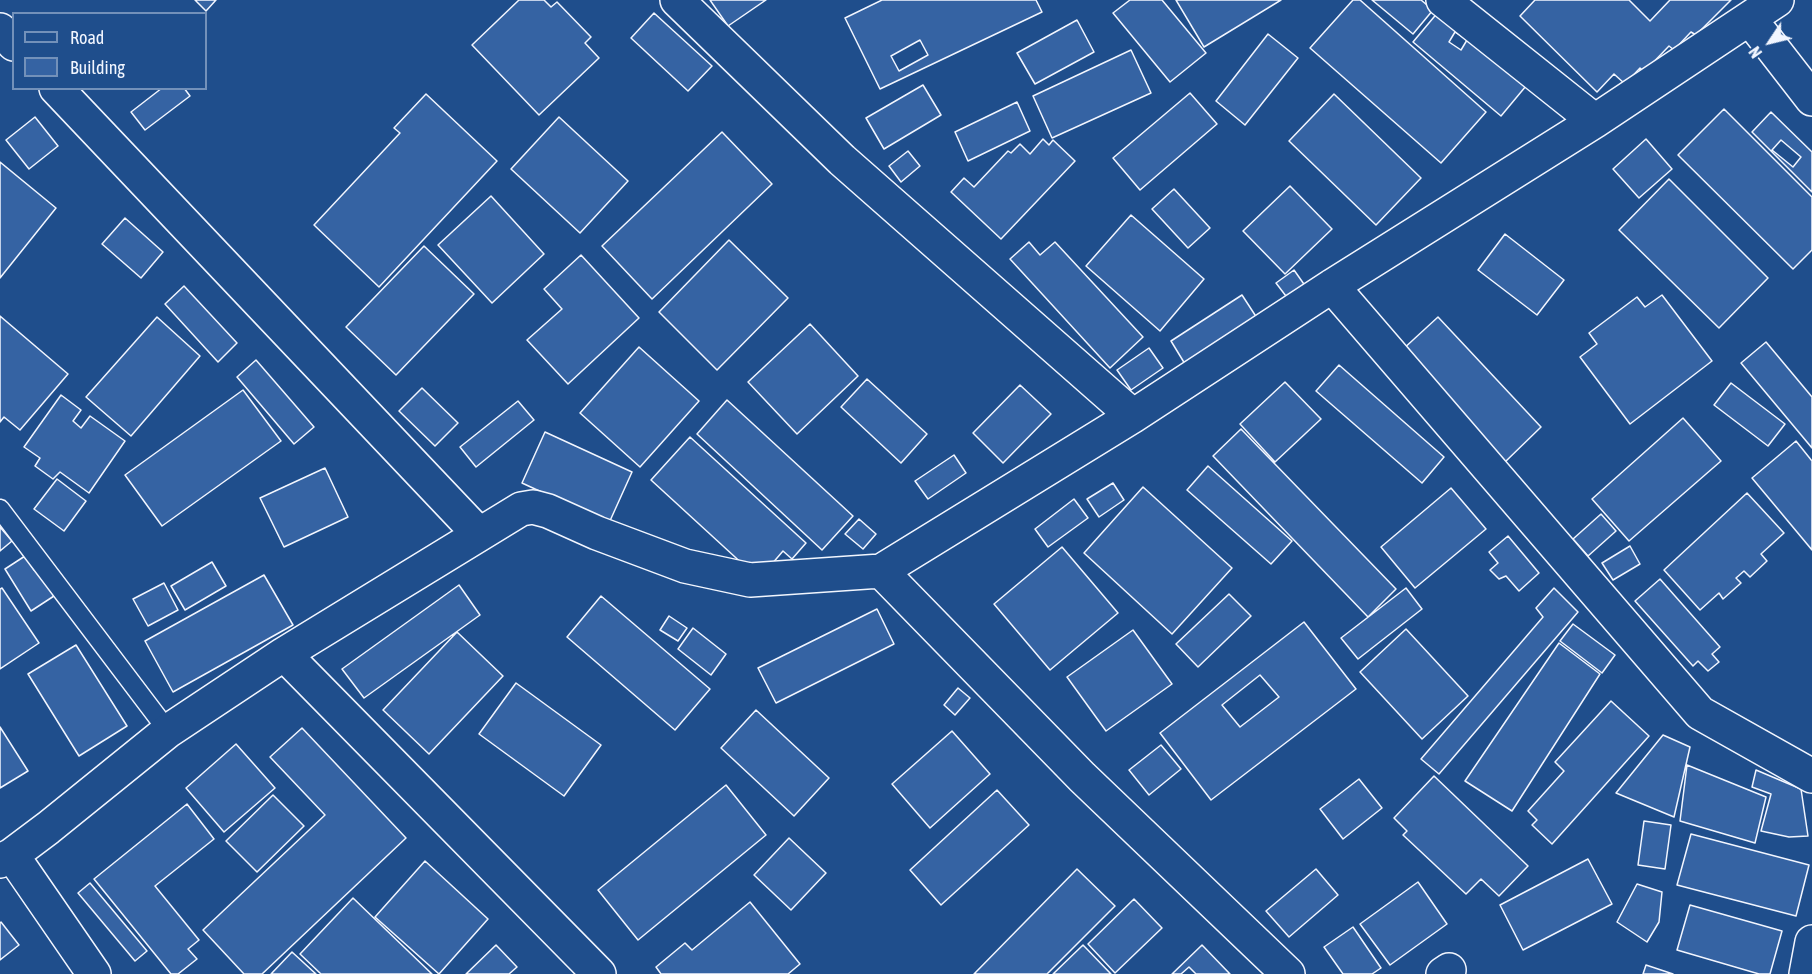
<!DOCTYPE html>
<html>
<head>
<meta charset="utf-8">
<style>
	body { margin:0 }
	#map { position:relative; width:1812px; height:974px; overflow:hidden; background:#1f4e8c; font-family:"Asap Condensed",sans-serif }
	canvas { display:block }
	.legend { position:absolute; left:12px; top:12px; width:195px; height:78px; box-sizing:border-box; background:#1f4e8c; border:2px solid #7391ba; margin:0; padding:8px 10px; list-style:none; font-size:18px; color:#f2f6ff }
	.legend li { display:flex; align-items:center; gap:12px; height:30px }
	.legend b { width:30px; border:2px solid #7391ba }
	.north { position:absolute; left:1740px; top:12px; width:60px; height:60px; -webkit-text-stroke:4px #1f4e8c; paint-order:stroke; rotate:235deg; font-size:16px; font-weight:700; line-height:24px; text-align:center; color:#f2f6ff }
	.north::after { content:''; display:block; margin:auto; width:21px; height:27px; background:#f2f6ff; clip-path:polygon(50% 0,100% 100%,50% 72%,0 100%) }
</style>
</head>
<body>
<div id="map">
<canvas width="1812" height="974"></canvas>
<ul class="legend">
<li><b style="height:8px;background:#1f4e8c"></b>Road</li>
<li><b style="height:16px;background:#3563a3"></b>Building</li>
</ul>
<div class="north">N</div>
</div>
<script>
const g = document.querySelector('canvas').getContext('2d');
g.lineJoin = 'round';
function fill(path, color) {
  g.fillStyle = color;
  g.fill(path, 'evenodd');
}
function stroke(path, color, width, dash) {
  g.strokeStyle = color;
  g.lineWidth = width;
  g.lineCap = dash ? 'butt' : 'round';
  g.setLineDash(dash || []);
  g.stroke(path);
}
const building = new Path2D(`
	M195,0H216L206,11Z
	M519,0H544L551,7L557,2L591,37L585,43L599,58L539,115L472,45Z
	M710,0H766L728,26Z
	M882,0H1036L1042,12L880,89L845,18ZM920,40L928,55L899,71L891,56Z
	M1130,0H1162L1206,53L1170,82L1113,13Z
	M1176,0H1281L1204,47Z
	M1353,0H1360L1486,112L1441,163L1310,48Z
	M1372,0H1421L1433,10L1413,34Z
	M1535,0H1629L1650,21L1670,0H1731L1696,35L1691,32L1674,50L1669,46L1644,72L1640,68L1625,84L1614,74L1597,92L1520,16Z
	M1439,11L1526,86L1501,116L1413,42ZM1455,32L1467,40L1461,50L1449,42Z
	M654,13L712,66L688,91L631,38Z
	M1077,20L1094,52L1035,84L1017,53Z
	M1268,34L1298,58L1245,125L1216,101Z
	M1131,50L1151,93L1052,138L1033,96Z
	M923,85L941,115L884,149L866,118Z
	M162,88H184L190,96L145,130L131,112Z
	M1190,93L1217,124L1140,190L1113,158Z
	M426,94L497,161L379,287L314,225L400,133L394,128Z
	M1334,94L1421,178L1376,225L1289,141Z
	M1017,102L1030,131L968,161L955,132Z
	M1724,109L1812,197V250L1793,269L1678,155Z
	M1771,112L1812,152V192L1752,132ZM1781,140L1801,157L1793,167L1772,150Z
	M35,117L58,146L29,169L6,140Z
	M559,117L628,181L580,233L511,169Z
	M722,132L772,184L652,299L602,246Z
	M1043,139L1049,145L1053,140L1075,161L1001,239L951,192L964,178L974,187L1008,151L1011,153L1020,144L1030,154Z
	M1646,139L1672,169L1639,198L1613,169Z
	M908,151L920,166L901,182L889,166Z
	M0,162L56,208L0,278Z
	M1669,179L1768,278L1719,328L1619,230Z
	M1290,186L1332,229L1285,274L1243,231Z
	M1174,189L1210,228L1188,248L1152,209Z
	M491,196L544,254L492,303L438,245Z
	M1131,215L1204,279L1160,331L1086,266Z
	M125,218L163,252L141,278L102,244Z
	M1505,234L1564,280L1537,315L1478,270Z
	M729,240L788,298L717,370L659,312Z
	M1029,242L1040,255L1055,242L1143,337L1110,368L1010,259Z
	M424,246L474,294L396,375L346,327Z
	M581,255L639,318L568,384L527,340L562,309L544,289Z
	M1294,270L1306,287L1289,300L1276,283Z
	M184,286L237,343L218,362L165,304Z
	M1242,295L1257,318L1185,364L1171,341Z
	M1662,295L1712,361L1630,424L1580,357L1597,344L1589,333L1637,297L1645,307Z
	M0,316L68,374L20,430L4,417L0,422Z
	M157,317L200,356L131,436L86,397Z
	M1438,317L1541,427L1505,462L1401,351Z
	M810,324L858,376L797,434L748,382Z
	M1766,342L1812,397V448L1741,363Z
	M639,347L699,401L640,467L580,413Z
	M1149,348L1163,368L1131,390L1117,370Z
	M256,360L314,427L294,444L237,377Z
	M1339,365L1444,457L1422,483L1316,391Z
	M867,379L927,434L901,463L841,407Z
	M1285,382L1321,419L1275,462L1240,424Z
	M1731,383L1785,424L1768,446L1714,405Z
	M1020,385L1051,414L1003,463L973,433Z
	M422,388L458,423L435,446L399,411Z
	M243,390L281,441L162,526L125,475Z
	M61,395L81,410L73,421L81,428L90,416L125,441L89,493L60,472L53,479L35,466L40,458L24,447Z
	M727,400L853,516L822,550L697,434Z
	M518,401L534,420L476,467L460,447Z
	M1683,418L1721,461L1629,541L1592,499Z
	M1241,429L1396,589L1368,617L1213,456Z
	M545,432L632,472L609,523L522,483Z
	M690,437L806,543L792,559L783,551L759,579L651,480Z
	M1796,441L1812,461V550L1752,478Z
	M954,455L966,473L928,499L915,481Z
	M1208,466L1292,541L1271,564L1187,490Z
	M325,468L348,517L284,547L260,498Z
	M57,479L86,501L64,531L34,509Z
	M1113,483L1124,500L1099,517L1087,499Z
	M1143,487L1232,568L1172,634L1084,553Z
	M1451,488L1486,529L1415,588L1381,547Z
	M1747,493L1784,533L1761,554L1767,561L1750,577L1744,571L1736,578L1741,583L1723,599L1719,593L1700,610L1664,570Z
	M1074,499L1088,518L1048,547L1035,529Z
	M1601,514L1616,531L1588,556L1573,539Z
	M859,519L876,534L863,549L845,534Z
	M0,527L12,541L0,551Z
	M1508,536L1539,573L1519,591L1506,576L1499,579L1490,570L1498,563L1489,552Z
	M1630,546L1640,564L1613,580L1602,563Z
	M1062,547L1118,613L1050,670L994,604Z
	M25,556L34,570L37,568L54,596L31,611L5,569Z
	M212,562L226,586L185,610L171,586Z
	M264,575L293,625L173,692L145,641Z
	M1660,579L1720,647L1712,654L1719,662L1708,671L1698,661L1693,666L1635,601Z
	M164,583L178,610L148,626L133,599Z
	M459,585L480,615L364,698L342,669Z
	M2,588L39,643L0,669V589Z
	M1406,588L1422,609L1358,659L1341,638Z
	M1554,588L1578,612L1439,774L1421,759L1543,617L1536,608Z
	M1229,594L1251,616L1198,667L1176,644Z
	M601,596L710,689L675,730L567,637Z
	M877,609L894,644L776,703L758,668Z
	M669,616L687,628L678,641L660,630Z
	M1304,622L1356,689L1211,800L1160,733ZM1260,675L1279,697L1240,727L1222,705Z
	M1573,624L1615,655L1602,673L1560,641Z
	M693,628L726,654L711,675L678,649Z
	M1406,629L1468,696L1422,739L1360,672Z
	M1133,630L1172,684L1106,731L1067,677Z
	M457,632L503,676L429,754L383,710Z
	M1559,643L1600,674L1512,811L1465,781Z
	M76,645L127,726L79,756L28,674Z
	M516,683L601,745L564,796L479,734Z
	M958,688L970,698L955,715L944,705Z
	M1611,701L1649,736L1552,844L1532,825L1537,820L1528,811L1564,771L1555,762Z
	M756,710L829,778L794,816L721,748Z
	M0,727L28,771L0,788Z
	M302,728L406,838L262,974H244L203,930L325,815L270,757Z
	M952,731L990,774L930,828L892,784Z
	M1663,735L1690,747L1674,817L1616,793Z
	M236,744L275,788L224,832L186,788Z
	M1161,745L1181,769L1149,795L1129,770Z
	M1687,765L1766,797L1755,843L1680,821Z
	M1756,770L1801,789L1808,836L1789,837L1761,831L1771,794L1752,787Z
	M1434,776L1528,866L1499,896L1481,879L1466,894L1403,835L1407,831L1394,818Z
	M1359,779L1382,808L1343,839L1320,809Z
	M726,785L766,835L638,940L598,890Z
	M997,790L1029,825L941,905L910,870Z
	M273,795L304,826L257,872L226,841Z
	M187,804L214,839L155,886L199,940L188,949L197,959L178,974H171L94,879Z
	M1644,821L1671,825L1665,869L1638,865Z
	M1691,834L1809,865L1796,916L1677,885Z
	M789,838L826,873L791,910L754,875Z
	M1588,859L1612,904L1523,950L1500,905Z
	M425,861L488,919L439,974L375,917Z
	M1077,869L1115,906L1047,974H974Z
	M1316,869L1338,895L1289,937L1266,911Z
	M1418,882L1447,924L1390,965L1360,924Z
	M90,883L147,951L135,961L78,893Z
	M1637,884L1662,892L1659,922L1647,942L1617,922Z
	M353,898L432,974H321L300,954Z
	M1134,899L1162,928L1115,973L1088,944Z
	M750,902L800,964L788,974H661L656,967L685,943L692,950Z
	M1690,905L1782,931L1770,974H1759L1677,950Z
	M1,922L19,945L0,960V923Z
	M1353,927L1381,968L1372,974H1343L1324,947Z
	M496,945L517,967L509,974H466Z
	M1083,945L1111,974H1053Z
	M1202,945L1230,974H1196L1189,967L1181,974H1172Z
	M292,952L316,974H271Z
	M1646,965L1673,974H1643Z`);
const service = new Path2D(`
	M0,509L168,731`);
const minor = new Path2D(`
	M677,0L842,160L1133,416
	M1443,0L1595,121
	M1750,19L1812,99
	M0,30L14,44
	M56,88L478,533
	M1332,286L1700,713L1812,776
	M881,571L1082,777L1288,974
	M284,654L599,974
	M12,855L94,974
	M0,861L12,855L48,828L168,731L284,654L521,509L533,507L548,511L597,533L685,566L750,580L881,571L1133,416L1332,286L1595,121L1777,0
	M1443,974L1449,970
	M1806,974L1812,942`);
fill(building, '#3563a3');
stroke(building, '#f2f6ff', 1.5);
stroke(service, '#f2f6ff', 21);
stroke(minor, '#f2f6ff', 36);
stroke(service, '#1f4e8c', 18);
stroke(minor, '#1f4e8c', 33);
</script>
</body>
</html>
